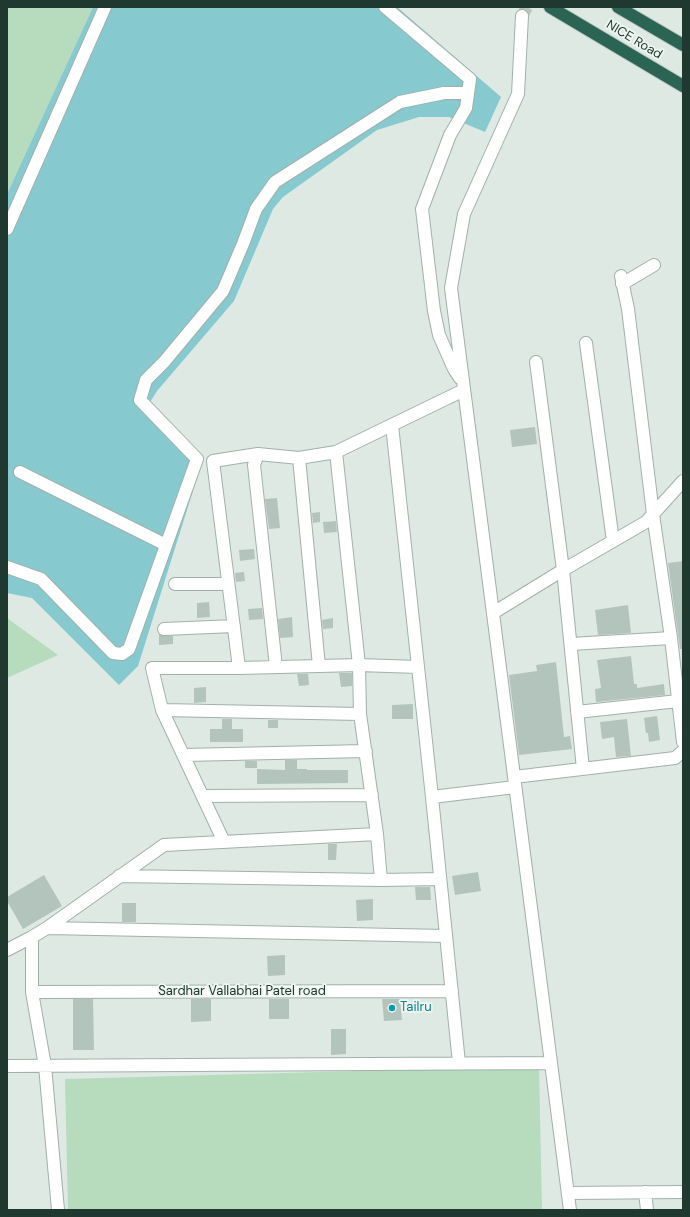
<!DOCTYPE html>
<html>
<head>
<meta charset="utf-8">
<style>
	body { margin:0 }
	#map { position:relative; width:690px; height:1217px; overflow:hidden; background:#dee9e3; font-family:"DM Sans",sans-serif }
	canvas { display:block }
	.frame { position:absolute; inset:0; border:8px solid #203930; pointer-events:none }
</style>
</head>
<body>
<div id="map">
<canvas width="690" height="1217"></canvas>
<div class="frame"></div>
</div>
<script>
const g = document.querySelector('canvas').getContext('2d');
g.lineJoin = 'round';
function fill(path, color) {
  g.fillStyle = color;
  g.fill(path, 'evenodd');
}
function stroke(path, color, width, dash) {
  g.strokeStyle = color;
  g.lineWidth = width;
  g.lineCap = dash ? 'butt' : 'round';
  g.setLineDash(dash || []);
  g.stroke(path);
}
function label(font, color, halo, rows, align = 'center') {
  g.font = font + ' "DM Sans",sans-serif';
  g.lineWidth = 3.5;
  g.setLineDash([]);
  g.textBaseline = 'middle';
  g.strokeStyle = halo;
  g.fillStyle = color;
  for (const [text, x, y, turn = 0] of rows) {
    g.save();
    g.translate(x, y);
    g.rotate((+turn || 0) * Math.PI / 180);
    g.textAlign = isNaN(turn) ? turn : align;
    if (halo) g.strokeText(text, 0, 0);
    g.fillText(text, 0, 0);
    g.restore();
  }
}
const green = new Path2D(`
	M7,7H93L7,194Z
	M7,618L58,655L7,678Z
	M539,1066L542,1210H68L65,1079Z`);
const water = new Path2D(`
	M93,7H397L501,97L485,132L449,117H419L377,130L283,197L273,209L234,301L157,391L147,407L203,459L138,666L119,685L32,598L7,593V194Z`);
const building = new Path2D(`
	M535,427L537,444L512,447L510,430Z
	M277,498L280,528L269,529L265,499Z
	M320,512V522L313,523L312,513Z
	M336,521L337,532L324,533L323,522Z
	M254,549L255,559L240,561L239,550Z
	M683,561V649H680L668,563Z
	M244,572L245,581L236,582L235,573Z
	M209,602L210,617L197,618V603Z
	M628,605L631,633L598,635L595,610Z
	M262,608L263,619L249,620L248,609Z
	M292,617L293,637L280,638L278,619Z
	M333,618V628L323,629L322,620Z
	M159,634L164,636H173V644L159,645Z
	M631,656L634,684H637V688L664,684L665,695L596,702L595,689L601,688L597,660Z
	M556,662L564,737L570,736L572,749L519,755L509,675L537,671L536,665Z
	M339,673H352V686L341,687Z
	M297,674H308L309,685L299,686Z
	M206,687V702L194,703V688Z
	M413,704V719H392V705Z
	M657,716L660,740L649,742L648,733H646L644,718Z
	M222,719H232V729H243V742H210V729H222Z
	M627,719L631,756L616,757L614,737L602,739L600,722Z
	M268,720H278V728H268Z
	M285,760H297V769H307V770H348V783L257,784V769L285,770Z
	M245,761H257V768H245Z
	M328,844H337L336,860H328Z
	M478,872L481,891L455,895L452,876Z
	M44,875L62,906L23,929L7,901V897Z
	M415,887H430L431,900H416Z
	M373,899V920L357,921L356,900Z
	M122,903H136V922H122Z
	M285,955V975L268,976L267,956Z
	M73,999H93L94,1050H73Z
	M191,999H211V1021L191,1022Z
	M269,999H289V1019H269Z
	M382,999H400L402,1020L384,1021Z
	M331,1029H346V1054L331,1055Z`);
const minorTunnel = new Path2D(`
	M522,16L527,7`);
const minor = new Path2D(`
	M385,7L470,79L466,108L450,135L422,209L434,311L439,335L454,369L460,378
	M522,16L518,94L464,214L451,288L570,1210
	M7,229L105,7
	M621,276L628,309L653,514L671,638
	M622,284L654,265
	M586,343L613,541
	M536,362L563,570L583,769
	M392,425L432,797L459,1063
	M336,452L359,665L360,714
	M258,454L254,465L276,667
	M299,458L319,666
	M20,472L166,545
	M7,567L41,579L113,653L122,654L129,649L197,459L140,400L146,380L164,362L223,291L243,244L256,209L275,182L400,102L444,93H468
	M175,584H228
	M493,613L563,570L646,522L683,481
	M164,629L234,626
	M571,644L671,638L683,742
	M239,668L213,461L258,454L299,458L336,452L464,390
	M162,710L360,714L377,834L381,880
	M577,712L678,701
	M184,755L366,751
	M514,777L675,758L683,751
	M203,796L372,795
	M432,797L515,787
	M224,842L162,710L152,668H239L359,665L418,667
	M119,876L381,880L440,879
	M47,928L446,936
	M32,937L47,928L164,845L377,834
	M7,950L32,937V992L45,1066L58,1210
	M32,992L452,991
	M7,1066L551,1063
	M645,1192L647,1210
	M568,1193L683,1192`);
const highway = new Path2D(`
	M550,7L683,86
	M618,7L683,45`);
const markers = [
	[392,1008,4,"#0f9aa8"]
];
const streetNames = [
	["NICE Road",634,40,31],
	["Sardhar Vallabhai Patel road",242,992]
];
const cultureNames = [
	["Tailru",400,1008]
];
fill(green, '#b7dbbd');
fill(water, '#86cacf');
fill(building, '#b3c4bc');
stroke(minorTunnel, '#b8c6bf', 12, [12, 6]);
stroke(minor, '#a1b1aa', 14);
stroke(highway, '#bcc4c1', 14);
stroke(minor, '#fff', 12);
stroke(highway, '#2c6454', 12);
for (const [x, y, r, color] of markers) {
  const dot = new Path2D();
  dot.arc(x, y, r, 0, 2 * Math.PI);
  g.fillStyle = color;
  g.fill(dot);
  stroke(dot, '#eef6f1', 1.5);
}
label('13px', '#203930', '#eef6f1', streetNames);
label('13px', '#0d838f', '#eef6f1', cultureNames, 'left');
</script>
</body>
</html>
